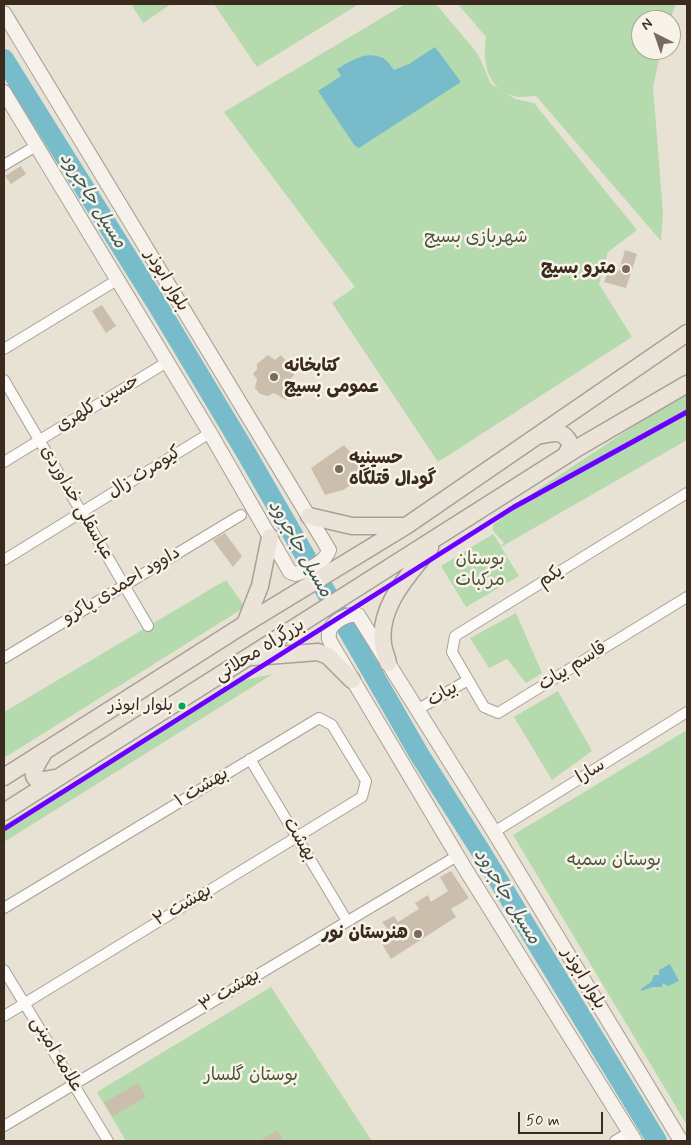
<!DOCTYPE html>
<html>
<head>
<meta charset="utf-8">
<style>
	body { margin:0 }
	#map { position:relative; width:691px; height:1145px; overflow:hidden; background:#e8e2d4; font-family:Mynerve,sans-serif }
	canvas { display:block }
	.frame { position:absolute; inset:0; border:5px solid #3b2a1e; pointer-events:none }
	.north { position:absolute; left:631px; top:10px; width:50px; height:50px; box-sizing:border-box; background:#f7f3e8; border:1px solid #aca397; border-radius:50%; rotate:319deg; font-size:14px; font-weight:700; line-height:20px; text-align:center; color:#3b2a1e }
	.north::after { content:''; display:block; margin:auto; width:18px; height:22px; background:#786a5e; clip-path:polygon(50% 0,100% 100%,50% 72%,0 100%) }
	.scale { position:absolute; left:518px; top:1112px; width:85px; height:22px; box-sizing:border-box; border:2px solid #3b2a1e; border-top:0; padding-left:6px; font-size:15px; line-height:18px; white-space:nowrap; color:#3b2a1e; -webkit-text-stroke:4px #f7f3e8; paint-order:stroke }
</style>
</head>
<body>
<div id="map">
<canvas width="691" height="1145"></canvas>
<div class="frame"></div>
<div class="north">N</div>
<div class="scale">50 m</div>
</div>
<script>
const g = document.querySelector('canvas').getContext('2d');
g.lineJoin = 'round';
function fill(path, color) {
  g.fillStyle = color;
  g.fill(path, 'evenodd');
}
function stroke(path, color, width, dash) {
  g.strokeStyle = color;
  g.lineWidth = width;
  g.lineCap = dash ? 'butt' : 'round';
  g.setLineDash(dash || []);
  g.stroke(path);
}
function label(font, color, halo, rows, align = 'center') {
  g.font = font + ' Mynerve,"Playpen Sans Arabic",sans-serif';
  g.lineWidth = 5;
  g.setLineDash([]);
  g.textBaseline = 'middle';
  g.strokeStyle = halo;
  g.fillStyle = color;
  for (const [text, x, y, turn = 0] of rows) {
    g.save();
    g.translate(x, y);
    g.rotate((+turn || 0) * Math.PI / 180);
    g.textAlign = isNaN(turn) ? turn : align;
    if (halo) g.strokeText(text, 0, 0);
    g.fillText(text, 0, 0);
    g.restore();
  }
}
const green = new Path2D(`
	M131,4H171L143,23Z
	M214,4H359L257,67Z
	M405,4H436L478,54L491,84L515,99L534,103L637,230L608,252L599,284L632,337L438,462L332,303L355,287L224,112Z
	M458,4H676L670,20H641V50H661L653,87L663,214L661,241L536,96C531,96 526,97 520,97C488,94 482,64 486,37Z
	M687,391V440L501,547L519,576L466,607L441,566L493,534L501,546L504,543L493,531V525L540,488Z
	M226,580L245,607L4,758V712Z
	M516,613L542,673L526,683L507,659L489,668L470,638Z
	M273,674L4,842V825L239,681Z
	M558,691L592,751L552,780L514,717Z
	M687,730V1125L513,835Z
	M271,987L372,1141H126L97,1092Z`);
const water = new Path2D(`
	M435,47L461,82L359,148L355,146L318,91L341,76L337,69C351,61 366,50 383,58C387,60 391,66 394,70L409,64Z
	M670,964L679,981L668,986L663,983L662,987H653L641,991V989L651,982L654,975H659V970Z`);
const river = new Path2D(`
	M4,59L158,306L245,451L419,754L480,850L657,1141`);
const building = new Path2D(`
	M21,166L26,174L11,184L5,176Z
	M625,250L637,254L626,288L604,282L609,268L619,271Z
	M102,305L116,326L106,333L92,311Z
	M268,355L275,360L281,355L285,360L293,362L294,375L290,380L295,384L294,391L286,400L274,393L268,396L260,394L255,388L257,379L253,374L257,369V364Z
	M344,445L365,469L361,478L343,490L325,495L311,468Z
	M225,533L242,556L233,567L213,540Z
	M451,871L469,898L451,909L456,917L391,959L376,934L387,928L382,922L394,916L398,922L419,909L415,903L428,895L431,902L448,891L440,877Z
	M138,1083L146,1097L113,1116L104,1103Z
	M277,1130L284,1141H259Z`);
const minor = new Path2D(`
	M4,165L36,146
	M4,349L117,280
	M4,380L148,626
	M4,462L167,362
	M687,493L455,636L452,652L484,707L498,713L687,597
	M4,560L210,433
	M4,658L241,515
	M417,710L468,680
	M250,759L347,921
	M494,832L687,712
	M4,908L319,718L332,725L366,781L362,797L4,1016
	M4,970L108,1141
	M4,1126L457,856
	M615,1141L630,1132`);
const secondary = new Path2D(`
	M4,13L329,550C325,563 309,569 296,574L290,572L210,433L4,92
	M635,1141L464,867L332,645C331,643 329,640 329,638C326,624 347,613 358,615L494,832L681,1141`);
const trunk = new Path2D(`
	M542,435C556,432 565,430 571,446L565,456
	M309,516L352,526H406
	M245,624L260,586L270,537
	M254,657L318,652L328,656L352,680
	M388,663C387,657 384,651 383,644C378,606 409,575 430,548
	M43,754C40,760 25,779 41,780C46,780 52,778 57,778
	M4,777L245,624L406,526L687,333
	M4,812L579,447L687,384`);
const metro1 = new Path2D(`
	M4,829L514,507L687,412`);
const markers = [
	[626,269,5,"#786a5e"],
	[274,377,5,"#786a5e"],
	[339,469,5,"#786a5e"],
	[182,706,4.5,"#00a651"],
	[418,934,5,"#786a5e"]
];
const busNames = [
	["بلوار ابوذر",173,706]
];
const parkNames = [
	["شهربازی بسیج",476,238],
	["بوستان",480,560],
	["مرکبات",480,581],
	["بوستان سمیه",614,861],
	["بوستان گلسار",251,1076]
];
const poiNames = [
	["مترو بسیج",616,269],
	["کتابخانه",284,367,"left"],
	["عمومی بسیج",284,388,"left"],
	["حسینیه",349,459,"left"],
	["گودال قتلگاه",349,480,"left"],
	["هنرستان نور",408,934]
];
const streetNames = [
	["بلوار ابوذر",166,281,59],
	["حسین کلهری",98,404,-31],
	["کیومرث زال",145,473,-32],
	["عباسقلی خداوردی",76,503,60],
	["یکم",551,577,-32],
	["داوود احمدی پاکرو",122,586,-31],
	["بزرگراه محلاتی",260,651,-32],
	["قاسم بیات",573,667,-32],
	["بیات",443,695,-31],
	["سارا",591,772,-32],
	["بهشت ۱",202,788,-31],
	["بهشت",299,840,59],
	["بهشت ۲",183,906,-31],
	["بلوار ابوذر",583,979,59],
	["بهشت ۳",230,991,-31],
	["علامه امینی",56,1055,59]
];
const waterNames = [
	["مسیل جاجرود",92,201,58],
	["مسیل جاجرود",299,549,60],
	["مسیل جاجرود",506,897,58]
];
fill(green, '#b5daae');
fill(water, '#78bccb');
stroke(river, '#78bccb', 20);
fill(building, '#cbbead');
stroke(minor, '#a6a197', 12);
stroke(secondary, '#a6a197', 16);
stroke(trunk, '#a6a197', 19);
stroke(minor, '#fcfbf9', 10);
stroke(secondary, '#f6f1eb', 14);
stroke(trunk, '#ebe3d8', 16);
stroke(metro1, '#6a00ff', 5);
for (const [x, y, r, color] of markers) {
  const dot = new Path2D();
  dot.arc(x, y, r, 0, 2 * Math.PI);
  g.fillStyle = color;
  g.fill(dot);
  stroke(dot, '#f7f3e8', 2);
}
label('17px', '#3b2a1e', '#f7f3e8', busNames, 'right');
label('18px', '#4f543a', '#f7f3e8', parkNames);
label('bold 18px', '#3b2a1e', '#f7f3e8', poiNames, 'right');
label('18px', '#3b2a1e', '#f7f3e8', streetNames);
label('italic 19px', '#405759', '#f7f3e8', waterNames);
</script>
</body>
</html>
